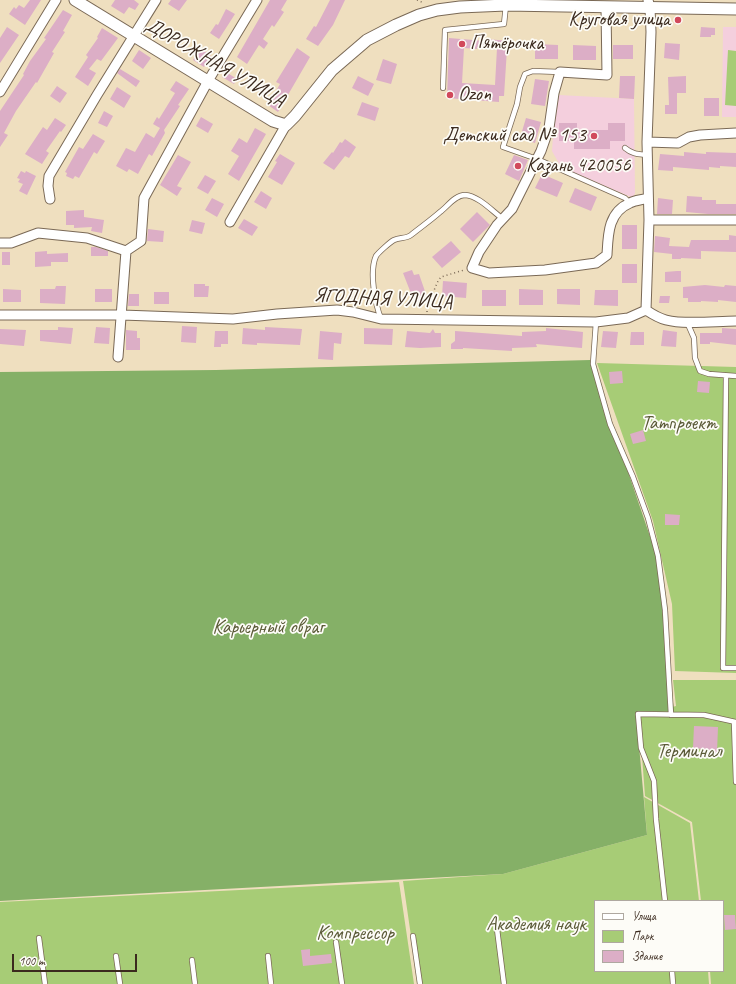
<!DOCTYPE html>
<html>
<head>
<meta charset="utf-8">
<style>
	body { margin:0 }
	#map { position:relative; width:736px; height:984px; overflow:hidden; background:#efdfbf; font-family:Caveat,sans-serif }
	canvas { display:block }
	.legend { position:absolute; left:594px; top:900px; width:130px; height:72px; box-sizing:border-box; background:#fdfcf7; border:1px solid #afa8a0; margin:0; padding:5px 7px; list-style:none; font-size:12px; color:#3b2a1e }
	.legend li { display:flex; align-items:center; gap:8px; height:20px }
	.legend b { width:20px; border:1px solid #afa8a0 }
	.scale { position:absolute; left:12px; top:954px; width:125px; height:18px; box-sizing:border-box; border:2px solid #3b2a1e; border-top:0; padding-left:5px; font-size:12px; line-height:14px; white-space:nowrap; color:#3b2a1e; -webkit-text-stroke:3px #fdfcf7; paint-order:stroke }
</style>
</head>
<body>
<div id="map">
<canvas width="736" height="984"></canvas>
<ul class="legend">
<li><b style="height:5px;background:#fff"></b>Улица</li>
<li><b style="height:11px;background:#a7cc76"></b>Парк</li>
<li><b style="height:11px;background:#dcaec6"></b>Здание</li>
</ul>
<div class="scale">100 m</div>
</div>
<script>
const g = document.querySelector('canvas').getContext('2d');
g.lineJoin = 'round';
function fill(path, color) {
  g.fillStyle = color;
  g.fill(path, 'evenodd');
}
function stroke(path, color, width, dash) {
  g.strokeStyle = color;
  g.lineWidth = width;
  g.lineCap = dash ? 'butt' : 'round';
  g.setLineDash(dash || []);
  g.stroke(path);
}
function label(font, color, halo, rows, align = 'center') {
  g.font = font + ' Caveat,sans-serif';
  g.lineWidth = 3.5;
  g.setLineDash([]);
  g.textBaseline = 'middle';
  g.strokeStyle = halo;
  g.fillStyle = color;
  for (const [text, x, y, turn = 0] of rows) {
    g.save();
    g.translate(x, y);
    g.rotate((+turn || 0) * Math.PI / 180);
    g.textAlign = isNaN(turn) ? turn : align;
    if (halo) g.strokeText(text, 0, 0);
    g.fillText(text, 0, 0);
    g.restore();
  }
}
const built = new Path2D(`
	M723,27H736V117H722Z
	M559,95L634,99L635,193L633,198L561,167L552,151L554,120Z`);
const green = new Path2D(`
	M728,50L736,51V106L725,105Z
	M597,363L736,367V673L675,671L672,604L653,521Z
	M673,680H736V984H711L710,971H723V901H701L692,822L645,796L639,716L676,706Z
	M644,797L690,823L699,901H595V971H708L709,984H418L403,881L503,874L647,835Z
	M399,882L414,984H0V902Z`);
const forest = new Path2D(`
	M590,360L656,554L674,711L636,712L647,835L503,874L0,901V372L216,370Z`);
const building = new Path2D(`
	M30,0H41L25,25L9,14L14,7L16,9L19,5L24,8Z
	M115,0H134L139,4L135,10L129,7L124,14L111,6Z
	M171,0H187L179,11L168,4Z
	M270,0H287L281,10L284,12L274,27L272,25L263,39L268,43L264,49L259,45L247,64L237,57Z
	M330,0H345L333,25L318,46L306,39L314,26L316,27Z
	M226,9L235,14L219,39L210,33L216,24L218,25Z
	M63,10L72,15L63,31L65,32L52,52L54,53L37,83L36,82L16,111L4,133L8,135L0,147V111L24,75L23,74L30,61L46,39L44,38Z
	M7,27L19,35L0,63V38Z
	M701,27L715,28V35H711V37H700Z
	M102,28L118,38L101,61L97,59L89,69L96,73L88,86L75,77L88,57L86,55L98,38L97,37Z
	M449,38L485,41V39L511,41V49H507L504,96H499V102L447,98ZM477,47L497,48L495,85L462,83L464,48L477,49Z
	M665,43L680,44L679,60L664,58Z
	M535,44L558,45V59H535Z
	M573,45L596,46V60H573Z
	M613,45H633V59H613Z
	M200,48L211,56L204,67L193,60Z
	M297,48L310,57L278,112L268,105L280,84L276,82Z
	M139,50L151,58L143,69L132,61Z
	M383,59L397,64L391,84L376,80Z
	M120,69L140,81L136,87L117,73Z
	M226,72L237,79L234,84L222,77Z
	M358,76L374,84L368,96L352,88Z
	M620,76H635L634,99L619,98Z
	M686,76V93H677V114H665V105H669L668,77Z
	M535,79L549,81L545,106L531,104Z
	M176,81L189,89L178,105L180,106L164,130L165,133L152,156L149,154L138,174L129,169L127,172L116,166L126,148L135,152L146,133L154,138L160,128L153,124L157,117L159,119L175,93L170,90Z
	M57,86L67,93L60,103L50,96Z
	M117,87L131,96L124,108L110,99Z
	M704,98H719V116H704Z
	M362,102L379,108L375,121L357,115Z
	M104,111L113,116L107,127L98,123Z
	M201,117L213,124L208,133L196,126Z
	M55,118L66,125L61,132L60,131L46,151L49,153L42,164L25,154L43,127L47,130Z
	M526,118L541,122L535,143L520,138Z
	M559,123H577V130H608V123H625V141H610V149H574V141H559Z
	M255,128L266,134L239,181L228,174L239,156L231,151L239,138L247,143Z
	M93,134L105,141L97,154L94,152L79,178L75,176L73,179L66,176L67,173L65,172L79,147L83,149Z
	M345,139L356,147L349,158L345,156L334,170L323,163L332,152L333,153L340,142L342,143Z
	M684,152L706,154V152L736,153V167L720,166V168L709,167V170L673,167V171L658,170L660,154L684,156Z
	M280,154L295,163L282,185L268,177L277,162L275,161Z
	M178,155L191,162L177,186L182,188L177,196L160,185Z
	M514,155L528,160L519,181L505,174Z
	M21,171L25,173L26,171L36,176L27,195L19,191L23,184L18,182L20,179L17,178Z
	M542,174L563,183L557,197L535,188Z
	M205,175L216,181L208,194L197,188Z
	M575,188L597,197L591,211L569,202Z
	M261,191L272,198L266,209L254,202Z
	M687,196L702,197V200H716V204H736V214H708L686,212Z
	M212,198L224,204L217,217L205,210Z
	M658,198L673,200L672,214H657Z
	M84,210V217L104,220L102,233L91,231L92,227L74,228V225H66V211Z
	M477,212L490,225L473,242L460,229Z
	M244,219L258,227L252,236L238,228Z
	M192,220L205,223L202,234L189,231Z
	M622,225H637V249H622Z
	M148,229L164,231L163,242L147,241Z
	M729,235L736,236V252L701,251V259L681,258V259H672V254L654,252L655,236L670,238L669,246L689,247L691,240H729Z
	M451,241L461,252L442,268L432,257Z
	M91,247H96L108,251V256H91Z
	M47,251V254L68,253V262H51V266L35,267V252Z
	M2,252H10V265H2Z
	M622,264H637V283H622Z
	M412,270L414,275L419,274L428,300L419,303L418,299L414,301L403,273Z
	M677,271H681V282H665V272Z
	M443,281L467,283L466,298L442,296Z
	M194,284H205V286H209L208,297H194Z
	M705,285L724,287L725,285L736,286V302L718,300V302L701,301V302H688V298H683V287Z
	M56,286H66L65,304L40,303V289H55Z
	M3,289L21,290V302H3Z
	M95,289H112V302H95Z
	M519,289L543,290V305H519Z
	M557,289H580V305L557,304Z
	M482,290H506V306H482Z
	M595,290H618V306L594,305Z
	M154,292H169V304H154Z
	M129,294H139V306H128Z
	M660,296H670L669,303H659Z
	M182,326L197,327L196,343L181,342Z
	M58,327L73,328L71,344L40,341V330H58Z
	M96,327L110,328L109,344L94,343Z
	M265,327L302,329L300,345L257,343V345L242,344L243,328L265,330Z
	M364,328L393,329L392,345L364,344Z
	M546,328L583,332L582,348L536,344L537,347L512,348V351L463,348V349H451V344L455,341V331L522,336V332L546,331Z
	M722,328L736,329V345L710,342V344H700V333H722Z
	M0,329L26,330L24,346L0,344Z
	M433,329L435,333H441V347L420,348L405,347L407,331L430,333Z
	M126,330L137,331V338H140V350H126Z
	M663,330L677,332L676,347L661,346Z
	M215,331H228V344H221V347H214Z
	M320,331L342,333L341,344L334,343L333,360L318,359Z
	M603,331L618,332L616,348L601,347Z
	M631,332H644V345H630Z
	M622,371L623,383L610,384L609,372Z
	M698,381L710,382L709,393L697,392Z
	M643,430L646,441L633,444L630,434Z
	M665,514L680,515L679,525H665Z
	M694,726L718,727L717,753H701V749L693,748Z
	M724,915H735L736,929L725,930Z
	M310,949V956L331,954L332,963L303,966L301,950Z`);
const path = new Path2D(`
	M417,0L424,3
	M427,312V307L438,281L441,277L464,270`);
const service = new Path2D(`
	M560,72L533,71L525,74L520,87L517,104L503,147L537,159L625,198L630,203
	M443,88L445,30L504,24L506,5
	M625,148C632,154 638,154 647,155
	M381,319C375,303 369,272 376,256C378,253 390,242 394,240C400,237 406,239 411,235C421,227 431,220 440,212C447,207 455,195 465,195C479,196 492,211 503,219
	M596,322L593,364L610,424L633,477L648,518L658,556L665,610L671,715
	M687,322L694,338L695,358L700,371L709,374L736,376
	M726,376L723,668H736
	M734,722L736,782
	M665,901L656,819L654,781L641,748L638,714L704,715L736,722
	M497,929L504,984
	M413,936L420,984
	M39,938L45,984
	M336,942L342,984
	M116,956L120,984
	M268,956L271,984
	M192,960L195,984
	M672,971L673,984`);
const minor = new Path2D(`
	M606,8L607,75L560,72L554,93L549,128L541,151L512,209L497,225L479,252L472,268L489,273L545,270L596,263L607,255C608,235 608,212 630,203C635,200 642,200 648,198
	M0,92L56,0
	M647,142L678,143L689,137L700,135L736,133
	M50,199L48,186L49,176L97,95L156,0
	M649,220H736
	M230,222L286,125
	M0,243H11L38,233L87,238L126,251
	M646,310L649,220L647,142L651,32L650,8L648,0
	M0,315H122L233,319L277,314L337,310L353,312L381,319L596,322L628,318L646,310C652,314 658,318 666,320C685,325 716,321 736,321
	M118,357L126,251L141,241L144,198L208,81L257,0`);
const tertiary = new Path2D(`
	M75,0L273,121L286,125L295,116L332,70L367,40L396,25L419,15L437,10L460,7L506,5L736,9`);
const markers = [
	[678,20,4,"#d1495b"],
	[462,44,4,"#d1495b"],
	[450,95,4,"#d1495b"],
	[594,136,4,"#d1495b"],
	[518,166,4,"#d1495b"]
];
const poiNames = [
	["Круговая улица",670,20,"right"],
	["Пятёрочка",470,44],
	["Ozon",458,95],
	["Детский сад № 153",586,136,"right"],
	["Казань 420056",526,166]
];
const streetNames = [
	["ДОРОЖНАЯ УЛИЦА",215,63,30],
	["ЯГОДНАЯ УЛИЦА",383,299,3]
];
const parkNames = [
	["Татпроект",679,424],
	["Карьерный овраг",268,628],
	["Терминал",689,752],
	["Академия наук",536,925],
	["Компрессор",355,934]
];
fill(built, '#f4cfdd');
fill(green, '#a7cc76');
fill(forest, '#85b067');
fill(building, '#dcaec6');
stroke(service, '#7a6956', 6);
stroke(minor, '#7a6956', 11);
stroke(tertiary, '#7a6956', 13);
stroke(path, '#7a6956', 1.5, [1, 3]);
stroke(service, '#fff', 4.5);
stroke(minor, '#fff', 9);
stroke(tertiary, '#fff', 11);
for (const [x, y, r, color] of markers) {
  const dot = new Path2D();
  dot.arc(x, y, r, 0, 2 * Math.PI);
  g.fillStyle = color;
  g.fill(dot);
  stroke(dot, '#fdfcf7', 1.5);
}
label('20px', '#3b2a1e', '#fdfcf7', poiNames, 'left');
label('20px', '#3b2a1e', '#fdfcf7', streetNames);
label('20px', '#5b5b38', '#fdfcf7', parkNames);
</script>
</body>
</html>
